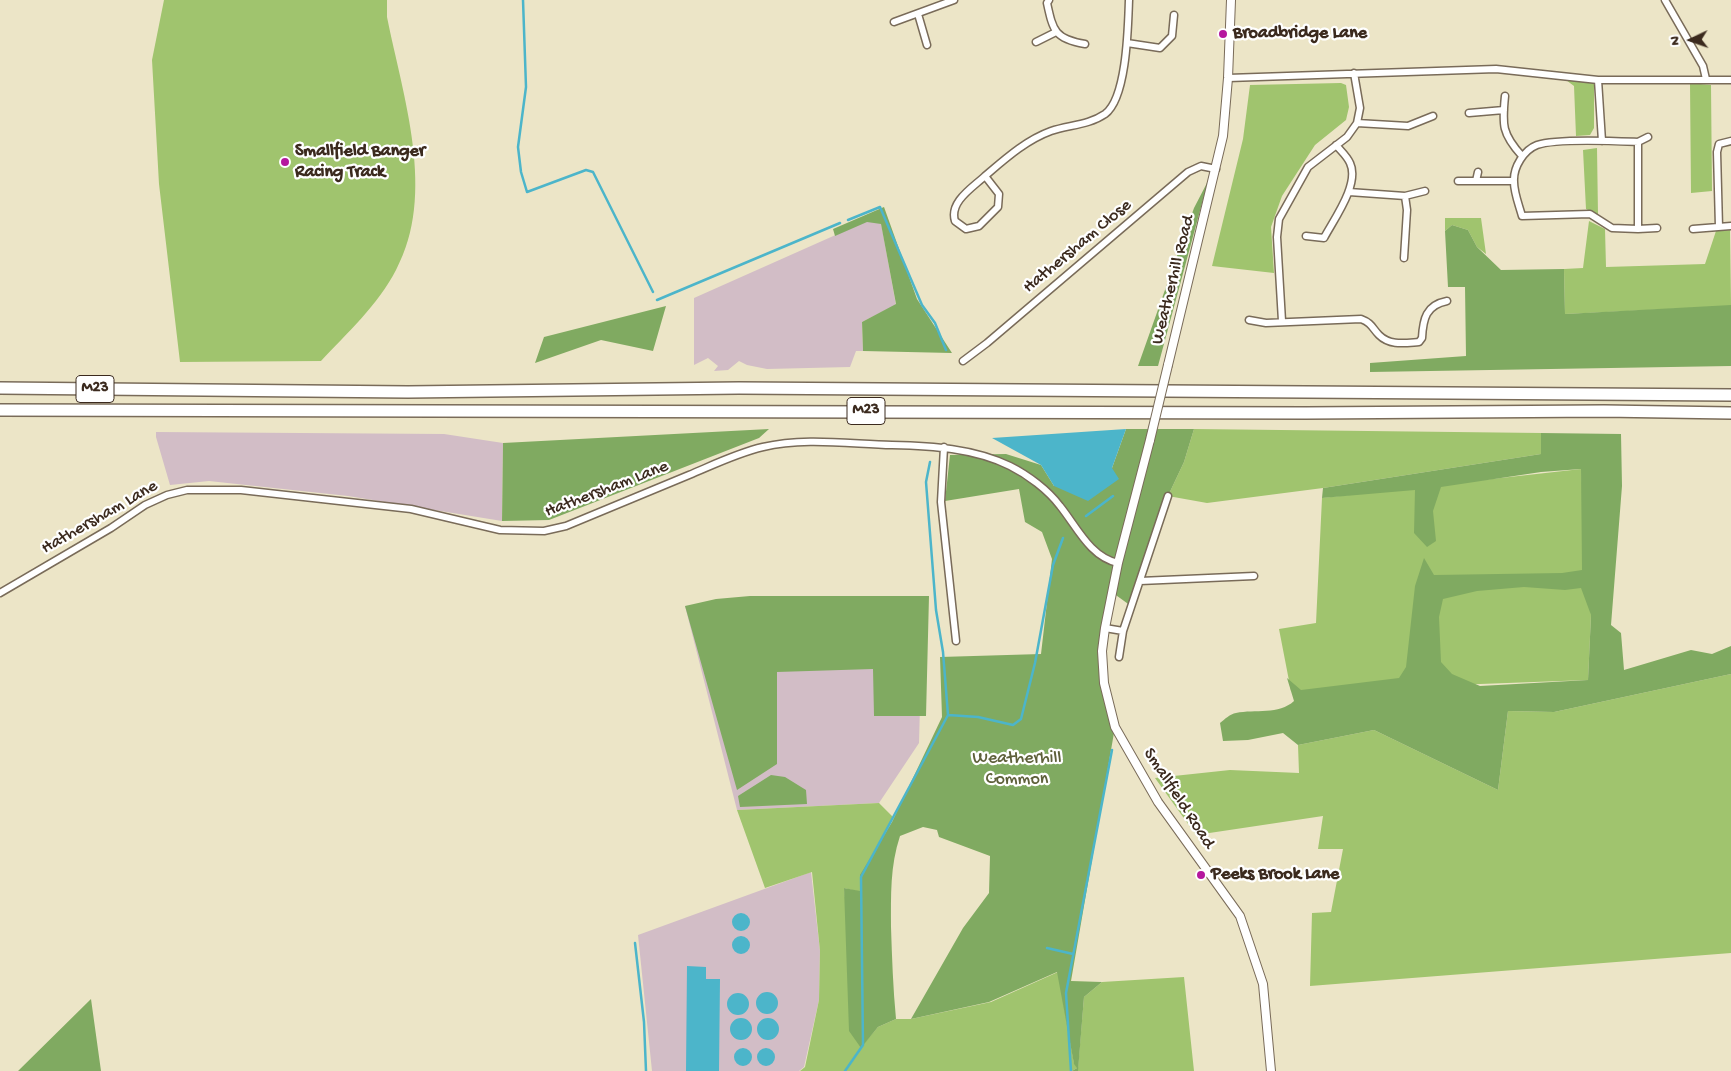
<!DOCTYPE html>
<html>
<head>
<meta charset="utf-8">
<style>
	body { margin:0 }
	#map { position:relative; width:1731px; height:1071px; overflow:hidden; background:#ece5c7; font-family:"Gochi Hand",sans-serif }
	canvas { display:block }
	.north { position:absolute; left:1666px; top:15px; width:50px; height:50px; -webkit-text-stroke:4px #fff; paint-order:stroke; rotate:267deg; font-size:14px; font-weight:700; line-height:20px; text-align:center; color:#3b2a1e }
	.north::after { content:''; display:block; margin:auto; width:18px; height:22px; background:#3b2a1e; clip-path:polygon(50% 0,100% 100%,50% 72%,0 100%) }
</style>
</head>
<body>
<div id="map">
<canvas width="1731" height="1071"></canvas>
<div class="north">N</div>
</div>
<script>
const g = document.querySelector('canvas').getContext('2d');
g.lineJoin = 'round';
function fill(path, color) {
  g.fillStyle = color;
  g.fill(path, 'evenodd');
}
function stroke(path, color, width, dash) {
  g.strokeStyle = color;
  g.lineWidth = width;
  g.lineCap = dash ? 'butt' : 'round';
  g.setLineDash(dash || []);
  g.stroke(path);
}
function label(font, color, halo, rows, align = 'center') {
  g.font = font + ' "Gochi Hand",sans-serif';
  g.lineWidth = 4.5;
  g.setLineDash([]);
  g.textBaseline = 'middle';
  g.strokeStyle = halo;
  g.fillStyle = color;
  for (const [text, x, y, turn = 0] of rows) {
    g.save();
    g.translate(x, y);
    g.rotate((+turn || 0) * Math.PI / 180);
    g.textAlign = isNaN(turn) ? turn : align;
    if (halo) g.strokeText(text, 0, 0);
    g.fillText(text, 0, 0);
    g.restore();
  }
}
const industrial = new Path2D(`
	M867,221L881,223L896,305L862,322L863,351H856L850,367L767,369L747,365L739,361L728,370L714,371L718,366L708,358L694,365V298Z
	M156,432L444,434L503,443L502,521L348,496L209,481L170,485L156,437Z
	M923,596L919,743L879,803L737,810L685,606Z
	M811,872L820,951L819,1000L804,1067L799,1071H652L638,935Z`);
const green = new Path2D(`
	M164,0H387V17C403,97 437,194 396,270C378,305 347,333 321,361L180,362L159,184L152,60Z
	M1562,77L1590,78L1594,83V128L1590,135L1576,136L1574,86Z
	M1341,83L1346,85L1349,107L1346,120L1315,145L1282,196L1271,227L1274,273L1212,266L1243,139L1250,85Z
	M1690,83L1711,85L1712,191L1691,193Z
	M1597,148L1598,215L1586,209L1583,150Z
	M1445,218H1481L1486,254L1477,247L1468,230L1452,225L1445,231Z
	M1589,221L1605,229L1606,267L1705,264L1716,231L1730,230L1731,306L1565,314L1564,269L1583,268Z
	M1194,429L1541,433V454L1323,488L1207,503L1168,496L1184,462Z
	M1581,469L1591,615L1588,680L1291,691L1279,629L1316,623L1322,498Z
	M1731,674V953L1310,986L1312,913L1331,912L1343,849H1318L1323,816L1196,835L1155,778L1230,770L1299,773L1298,745L1374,730L1498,790L1508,711L1554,712Z
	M879,803L893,817L861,877L860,892L844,888L861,1047L878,1027L896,1019H911L991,1002L1058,972L1074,1063L1078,1068L1084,997L1102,982L1184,977L1194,1071H1078L1077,1068L1072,1071H800L805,1067L819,1000L820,951L812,872L765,888L737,810Z`);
const forest = new Path2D(`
	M1208,181L1158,366H1138L1194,208Z
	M884,207L917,299L952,353L863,351L862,322L896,304L881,224L867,222L835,236L833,229Z
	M1452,225L1468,230L1477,247L1501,270L1564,269L1565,314L1731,305V366L1370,372V363L1466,356L1465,287H1448L1445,231Z
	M666,306L653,351L601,340L535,363L544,337Z
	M769,429L759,438L549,520L502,521L503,443Z
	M1126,429H1194L1184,462L1168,496L1131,606L1113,593L1102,651L1115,727L1071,981L1102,982L1084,997L1078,1071H1072L1077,1068L1074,1064L1057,972L989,1002L911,1019L963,928L989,893L990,856L939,837L937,830L923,827L900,836C890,866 891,895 891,927C892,958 893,988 896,1019L878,1027L861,1048L849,1031L844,888L860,891V875L892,822L942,717L940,657L1041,654L1052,559L1042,532L1025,522L1019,489L945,501L950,455L1006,454L1041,465L1054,486L1112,468Z
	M1541,433L1621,434L1622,486L1611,625L1621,633L1624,670L1691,650L1712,654L1731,646V674L1554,712L1508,711L1498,790L1374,730L1298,745L1283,733L1248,740L1223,741L1220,723C1225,719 1230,714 1236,713C1255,709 1279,715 1294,701L1287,678L1301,690L1399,678L1406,667L1415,586L1424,558L1434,575L1562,573L1582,570L1581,469L1541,472L1441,487L1433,511L1436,541L1427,547L1414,533L1415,490L1322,498L1323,488L1541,454ZM1524,587L1565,590L1581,588L1591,615L1588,680L1480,686L1452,674L1441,662L1439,617L1443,599L1477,591Z
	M750,596H929L926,716H874L873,669L777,672V764L737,790L685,606L716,599Z
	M771,775L785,777L806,790L807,804L740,807L738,796Z
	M91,999L101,1071H18Z`);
const water = new Path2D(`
	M1126,429L1112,468L1119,479L1088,501L1054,486L1041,465L992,438Z
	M732 922a9 9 0 1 1 18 0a9 9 0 1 1-18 0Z
	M732 945a9 9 0 1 1 18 0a9 9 0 1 1-18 0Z
	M687,966L706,967V979H720L719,1071H686Z
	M756 1003a11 11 0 1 1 22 0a11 11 0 1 1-22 0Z
	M727 1004a11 11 0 1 1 22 0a11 11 0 1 1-22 0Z
	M757 1029a11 11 0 1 1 22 0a11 11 0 1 1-22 0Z
	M730 1029a11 11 0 1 1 22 0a11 11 0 1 1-22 0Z
	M734 1057a9 9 0 1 1 18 0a9 9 0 1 1-18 0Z
	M757 1057a9 9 0 1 1 18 0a9 9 0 1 1-18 0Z`);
const stream = new Path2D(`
	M523,0L526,87L518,147L521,172L527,192L586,170L593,172L653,292
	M848,220L880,207L922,305L935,323L946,350
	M657,300L840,223
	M1086,516L1113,496
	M948,715L978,717L1013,725L1021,719L1035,663L1053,565L1063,538
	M635,943L644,1022L646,1071
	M1047,948L1073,954
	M845,1071L863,1045L861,877L948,715L943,652L936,610L926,482L930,462
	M1071,1071L1066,993L1112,750`);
const minor = new Path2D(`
	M1049,0L1047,3C1053,31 1055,39 1085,44
	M1665,0L1703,66L1706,79
	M918,14L927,45
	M894,22L954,0
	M1036,42L1056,32
	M1127,43L1160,48L1172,36L1174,15
	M1228,78L1496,69L1598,80H1731
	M1598,80L1602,141
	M1505,96C1502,125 1502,134 1522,156
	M1469,113L1504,110
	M1357,123L1408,126L1433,116
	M1638,142V229L1612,228L1590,214L1522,216C1519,205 1514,193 1514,182C1513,167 1524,150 1537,145C1557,138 1615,141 1638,142L1648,137
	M985,176C1005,159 1026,140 1051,131C1069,125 1089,125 1105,114C1127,98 1128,26 1129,0
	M985,176L999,194L998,207L979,226L966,229L955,221C949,202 972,188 985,176Z
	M1458,181H1513
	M1476,181L1478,172
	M1349,192L1405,196L1425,191
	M1719,227L1717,152L1719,144L1731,141
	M1638,229L1657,228
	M1693,229L1731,226
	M1306,236L1324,238C1334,219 1360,184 1350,163C1347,156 1341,151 1336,145
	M1404,258L1407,210L1405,196
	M1249,320L1266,323L1361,319C1372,323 1372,328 1379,335C1390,346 1405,343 1419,342L1422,338C1423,319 1426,305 1447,301
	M1282,321L1277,237L1279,219L1308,167L1347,137L1357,123L1360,108L1354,73
	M963,361L987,343L1188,172L1201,166L1216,169
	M944,447L941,502L956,641
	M1140,581L1254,576
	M0,593L111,528L145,505L167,495L187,490H241L411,509L500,530L544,531L566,526C607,509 648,492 689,475C713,465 737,453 763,447C804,437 850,444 892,445C932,446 973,448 1010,466C1028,475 1048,490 1060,506C1077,527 1090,557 1118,563
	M1105,628L1123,631
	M1119,657L1123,631L1168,496`);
const tertiary = new Path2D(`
	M1168,365L1223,136L1228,78L1231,0
	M1150,440L1118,563L1105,628L1102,651L1104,683L1115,727L1158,802L1240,916L1263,984L1271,1071`);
const motorway = new Path2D(`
	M0,388L408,392L739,388L1731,395
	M0,410L1306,413L1604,411L1731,413`);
const tertiaryBridge = new Path2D(`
	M1150,440L1168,365`);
const markers = [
	[1223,34,5,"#b5179e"],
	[285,162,5,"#b5179e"],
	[1201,875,5,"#b5179e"]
];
const shields = [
	[95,389,38],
	[866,411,38]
];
const shieldNames = [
	["M23",95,389],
	["M23",866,411]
];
const poiNames = [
	["Broadbridge Lane",1233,34],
	["Smallfield Banger",295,152],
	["Racing Track",295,173],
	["Peeks Brook Lane",1211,875]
];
const streetNames = [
	["Hathersham Close",1078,247,-40],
	["Weatherhill Road",1174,280,-76],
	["Hathersham Lane",607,490,-21],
	["Hathersham Lane",100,518,-30],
	["Smallfield Road",1178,799,57]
];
const parkNames = [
	["Weatherhill",1017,759],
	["Common",1017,780]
];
fill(industrial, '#d2bdc6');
fill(green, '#a0c46e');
fill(forest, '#80aa61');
fill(water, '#4cb5ca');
stroke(stream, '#4cb5ca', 2.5);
stroke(minor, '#796b59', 9);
stroke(tertiary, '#796b59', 10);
stroke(motorway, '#796b59', 14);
stroke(minor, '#fff', 6);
stroke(tertiary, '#fff', 8);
stroke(motorway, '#fff', 11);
stroke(tertiaryBridge, '#796b59', 10, []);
stroke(tertiaryBridge, '#fff', 8);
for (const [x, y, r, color] of markers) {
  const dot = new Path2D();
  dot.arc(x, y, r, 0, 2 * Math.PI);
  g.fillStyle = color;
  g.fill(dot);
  stroke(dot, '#fff', 2);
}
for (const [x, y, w] of shields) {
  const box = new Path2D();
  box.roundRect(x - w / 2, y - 13.5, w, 27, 4);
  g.fillStyle = '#fff';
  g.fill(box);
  stroke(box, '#3b2a1e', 1);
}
label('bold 16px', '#3b2a1e', null, shieldNames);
label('bold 18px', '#3b2a1e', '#fff', poiNames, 'left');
label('18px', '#3b2a1e', '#fff', streetNames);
label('18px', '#5e603a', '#fff', parkNames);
</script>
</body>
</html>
